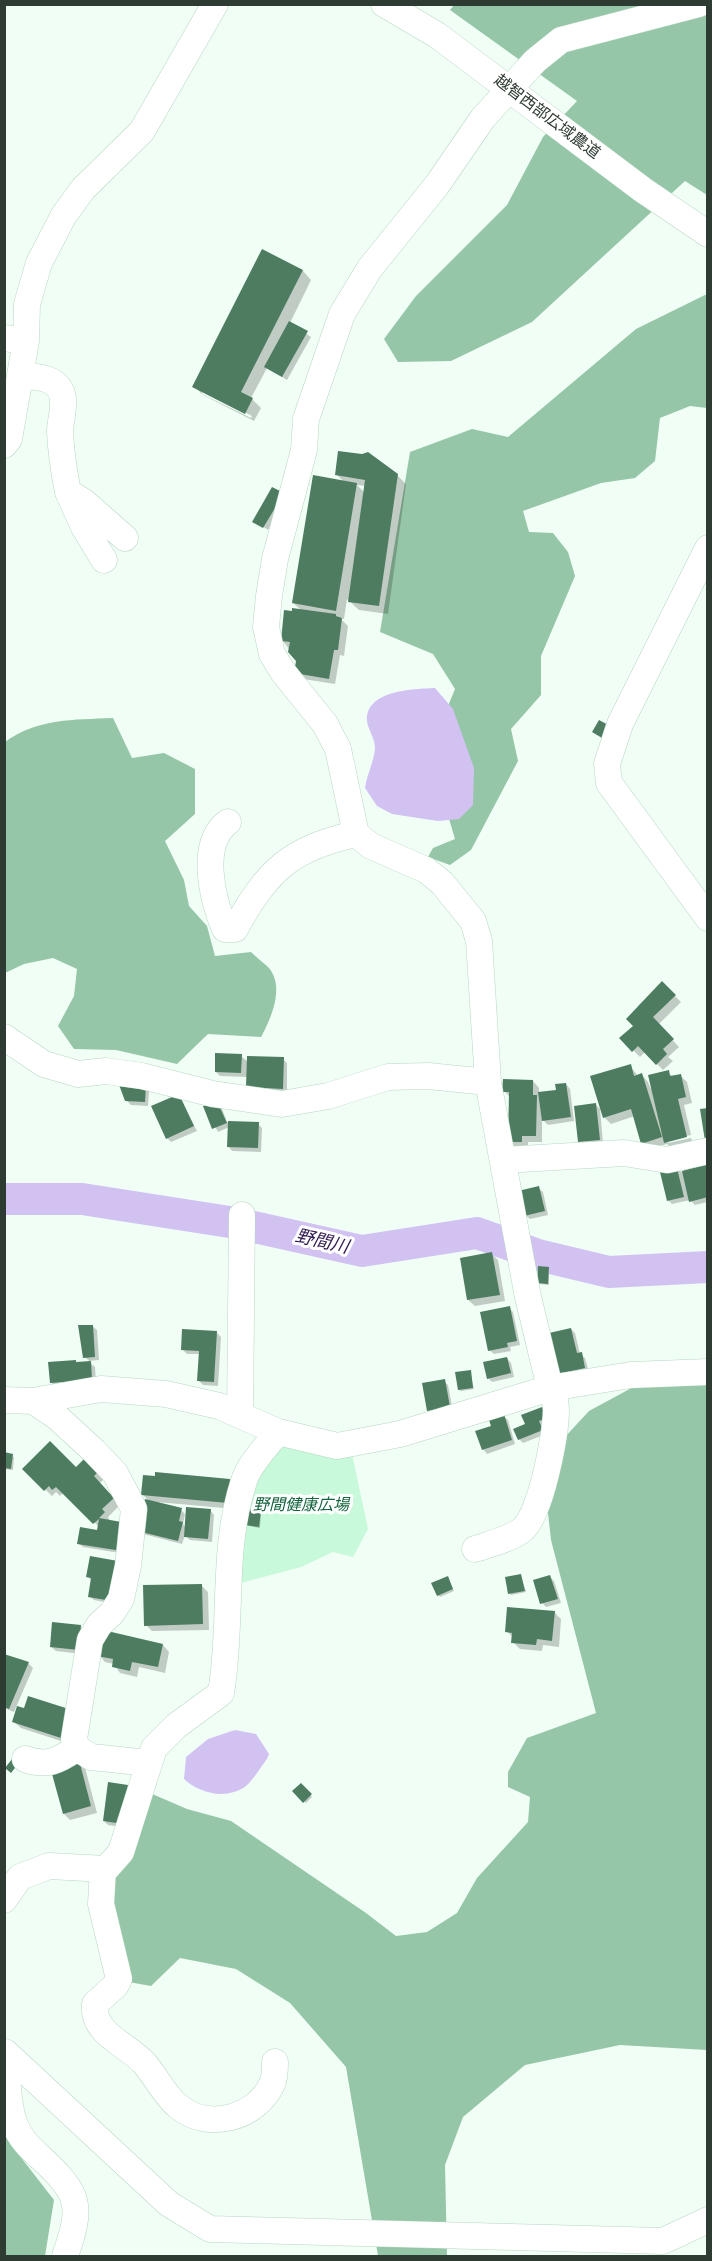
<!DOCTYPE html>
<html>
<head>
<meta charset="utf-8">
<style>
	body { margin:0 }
	#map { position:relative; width:712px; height:2261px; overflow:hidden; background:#f1fef6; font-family:Merriweather,serif }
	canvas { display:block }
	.frame { position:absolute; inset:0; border:6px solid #2e3b32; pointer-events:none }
</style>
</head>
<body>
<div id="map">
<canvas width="712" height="2261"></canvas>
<div class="frame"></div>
</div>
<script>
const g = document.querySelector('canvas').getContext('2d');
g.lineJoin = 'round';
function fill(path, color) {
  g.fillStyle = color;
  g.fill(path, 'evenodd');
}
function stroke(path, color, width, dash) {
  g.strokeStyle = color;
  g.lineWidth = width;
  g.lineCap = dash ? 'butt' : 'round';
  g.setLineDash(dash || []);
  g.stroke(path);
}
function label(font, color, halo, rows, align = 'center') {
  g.font = font + ' Merriweather,"Noto Sans JP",serif';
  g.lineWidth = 6;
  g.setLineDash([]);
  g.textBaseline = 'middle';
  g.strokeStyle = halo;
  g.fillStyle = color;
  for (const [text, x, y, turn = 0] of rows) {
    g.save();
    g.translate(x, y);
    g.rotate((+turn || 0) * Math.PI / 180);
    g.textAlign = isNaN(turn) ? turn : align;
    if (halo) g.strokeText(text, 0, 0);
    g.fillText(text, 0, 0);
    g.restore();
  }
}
const green = new Path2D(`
	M287,1444L352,1454L368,1529L353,1557L333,1552L301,1567L237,1584L247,1482L273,1449Z`);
const forest = new Path2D(`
	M455,4L707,5V195L685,181L532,322L451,361L398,362L384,339L416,296L507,205L543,137L577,101L450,10Z
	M707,294V408L690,406L660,418L655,461L635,478L601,483L523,511L529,532L553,533L568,552L575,576L541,656V695L511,729L518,761L471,850L450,865L428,857L433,848L455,839L444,802L439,728L455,689L433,654L380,632L410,452L472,429L508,437L636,329Z
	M113,718L132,758L164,753L195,769V814L165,841L184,880L189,906L207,926L215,956L251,952C257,958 264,963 269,968C285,987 271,1019 261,1037L208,1034L177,1064L116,1050L74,1049L58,1026L74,996L77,969L53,958L24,964L5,973V742C38,718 73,720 113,718Z
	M707,1383V2050L620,2045L525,2065L463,2117L445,2165L447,2256H378L346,2067L290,2003L236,1969L180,1958L151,1986L123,1981L106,1880L150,1793L187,1809L231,1821L366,1913L396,1936L427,1932L457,1913L477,1878L528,1822L530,1797L508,1787V1772L527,1738L596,1713L551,1540L544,1477L564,1438L589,1411L637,1385Z
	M4,2124L9,2142L54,2200L45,2256H5Z`);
const water = new Path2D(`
	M435,688L453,709L474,768L473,805L459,819L438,821L392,814L377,806L365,788C367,774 374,762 375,748C375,738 368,730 367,721C365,690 414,689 435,688Z
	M235,1730L256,1734L269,1754L267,1759C260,1768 254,1779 246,1786C227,1800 200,1794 184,1779L186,1757L208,1739Z`);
const shadow = new Path2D(`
	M263,251L303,271L311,280L290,323L311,337L287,380L267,368L251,398L261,408L254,421L203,395L194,386ZM202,390L252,416L251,418L202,394Z
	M337,475H397L406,484L388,614L359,610L347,599L344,619L340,618L348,626L344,656L340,655L335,684L303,679L296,672L297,660L283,641L301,610L293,603L344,482ZM357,485L366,486L365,493Z
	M273,489L287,498L268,530L256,522Z
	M662,983L681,1002L658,1025L679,1047L668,1057L673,1061L663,1070L645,1052L640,1057L621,1038L635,1026L640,1008L638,1006Z
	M241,1056L248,1062L283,1059L287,1063V1092L251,1090L247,1077L220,1076L216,1072Z
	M630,1066L638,1076L642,1075L648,1082L651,1089L668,1072L673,1077L680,1075L687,1082L692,1103L684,1105L691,1135L668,1140V1143L691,1138L693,1144L672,1149L667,1144L649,1149L643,1143L635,1116L611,1124L604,1117Z
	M533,1081L539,1088V1094L557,1091L566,1084L570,1089L574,1121L548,1125L542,1119V1142H528V1148H516L510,1141L511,1098L504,1091Z
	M145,1087L149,1091L148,1106L131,1105L126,1100Z
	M179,1096L197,1131L171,1142L167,1138Z
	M596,1105L600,1109L603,1143L583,1145L579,1141Z
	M221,1106L227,1122L258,1124L262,1128L261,1152L232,1151L228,1146L229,1127L218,1132L205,1107Z
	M707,1166L708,1202L695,1205L690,1200L672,1204L668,1200L661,1169L680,1170L681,1172Z
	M538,1188L543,1192L548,1215L530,1219L525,1215Z
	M492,1254L498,1260L505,1301L475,1306L468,1300Z
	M549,1268V1285L540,1284L538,1283Z
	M509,1308L513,1312L520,1345L510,1347L511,1351L494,1354L489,1350Z
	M92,1326L97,1330L99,1360L89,1361L85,1357Z
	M571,1329L575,1333L580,1354L585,1358L589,1372L564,1377L559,1373Z
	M217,1333L221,1337L218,1386L203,1385L199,1381L200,1354H187L182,1349Z
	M507,1358L511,1363L514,1377L492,1382L488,1378Z
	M90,1363L95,1367L96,1384L55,1387L51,1382Z
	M470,1371L474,1389L461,1391L459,1390Z
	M444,1381L448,1385L453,1411L432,1414L428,1410Z
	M541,1408L546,1434L523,1443L519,1439Z
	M503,1416L508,1420L515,1444L487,1454L483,1449L492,1427Z
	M4,1454L14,1457L13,1470L4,1469Z
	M24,1469H76L109,1474L99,1484L120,1505L108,1517L126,1554L83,1547L78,1543L98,1532L99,1527L64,1492L60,1496L56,1492L52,1496Z
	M229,1480L236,1487L234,1509L157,1502L181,1510L185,1514L183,1524L186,1528L210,1510L214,1515L212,1542L190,1540L185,1535L182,1544L143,1534L150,1502L142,1494Z
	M261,1512L260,1528L249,1526L247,1525Z
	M91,1557L115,1604L94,1600L89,1596L92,1581L88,1577Z
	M521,1576L526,1592L511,1595L510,1594Z
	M550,1577L554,1581L561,1603L546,1607L542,1603Z
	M448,1578L454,1591L440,1597L438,1595Z
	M202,1586L208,1592L209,1630L152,1631L146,1625Z
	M554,1612L561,1619L559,1647L543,1645L542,1651L520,1649L513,1642V1638L507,1631Z
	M81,1627L85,1631L82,1654L56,1651L51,1647Z
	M163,1645L169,1652L165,1673L139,1667L137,1677L120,1673L114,1664L105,1662L99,1655Z
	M5,1656L29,1664L33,1668L14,1712L4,1708Z
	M78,1718L70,1744L21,1728L14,1722Z
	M50,1764H84L97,1813L70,1820L64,1814Z
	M301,1785L312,1797L306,1803L294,1791Z
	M128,1786L132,1790L127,1828L108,1825L104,1821Z`);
const river = new Path2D(`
	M4,1199H82L236,1223L362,1251L477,1233L538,1255L609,1272L708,1267`);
const building = new Path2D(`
	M262,249L303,270L241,392L253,398L245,414L192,387Z
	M289,321L308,331L282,377L264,367Z
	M338,451L362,454L368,452L398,474L379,606L348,602L365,480L335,475Z
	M313,475L357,483L336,611L292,603Z
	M272,487L284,493L263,528L252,522Z
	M292,608L336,614V616L342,618L338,650H334L329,679L294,673L296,661L288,652L290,642L281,641L284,610L292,611Z
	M599,720L614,728L607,741L592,732Z
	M662,981L676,995L653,1017L674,1039L663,1049L667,1054L656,1065L638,1046L632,1052L619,1038L633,1026L626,1019Z
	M215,1053L242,1054L241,1073L215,1072Z
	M247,1056L284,1057L283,1089L246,1087Z
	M631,1064L634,1076L642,1073L662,1137L641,1144L631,1109L603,1118L590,1076Z
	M669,1070L670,1076L681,1074L686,1097L678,1099L687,1137L664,1143L648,1075Z
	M503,1079L533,1080V1095H537L536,1136H522V1142H508L509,1092H502Z
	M118,1082L146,1085L145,1102L125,1101Z
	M566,1083L571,1117L542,1121L538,1092L556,1090L555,1084Z
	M179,1094L194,1126L166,1139L151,1106Z
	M217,1101L227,1123L212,1129L203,1106Z
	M596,1103L600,1140L578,1142L574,1106Z
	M708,1108V1141H705L700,1109Z
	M228,1121L259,1122L258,1148L227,1147Z
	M676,1164L684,1197L667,1201L659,1168Z
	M708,1164V1197L689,1202L682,1171Z
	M539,1186L545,1211L524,1216L518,1191Z
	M492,1252L500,1295L467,1300L460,1258Z
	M538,1266L549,1267L548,1284L537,1283Z
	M510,1306L517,1341L507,1343L508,1347L488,1351L480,1312Z
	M78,1325H93L95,1357L83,1358Z
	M571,1328L577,1353L582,1352L585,1368L558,1374L549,1333Z
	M182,1329L217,1331L214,1382L197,1381L199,1351L181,1350Z
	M507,1357L511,1373L487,1379L483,1362Z
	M76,1360V1362L91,1361L92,1380L50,1383L48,1362Z
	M471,1370L473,1388L458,1390L455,1372Z
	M445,1379L450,1407L427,1411L422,1383Z
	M542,1407L547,1418L539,1421L543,1430L518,1440L513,1429L525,1424L521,1415Z
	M504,1414L512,1440L482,1450L475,1431L491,1426L489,1420Z
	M50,1441L76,1467L90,1453L103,1467L94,1476L114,1498L102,1509L105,1512L99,1518L127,1523L122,1551L77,1544L80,1527L97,1530L99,1519L93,1524L56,1487L52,1490L49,1486L44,1491L22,1469Z
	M4,1452L13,1454L11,1469L4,1468Z
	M155,1472L230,1479L228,1503L141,1495L143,1475L155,1476Z
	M145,1499L182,1508L179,1521L183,1522L178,1541L137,1531Z
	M186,1507L211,1509L208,1539L184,1537Z
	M248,1509L261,1511L259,1527L245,1525Z
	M90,1556L118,1561L112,1601L88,1597L91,1578L86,1577Z
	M521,1574L525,1591L508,1594L505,1577Z
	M550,1575L558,1599L540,1604L533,1580Z
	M448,1576L453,1589L437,1596L431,1583Z
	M202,1584L203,1624L144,1626L143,1585Z
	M507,1607L555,1611L552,1641L537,1639L536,1645L511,1643L512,1633L505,1632Z
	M52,1622L81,1625L79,1650L50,1647Z
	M103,1630L163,1644L158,1667L132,1662L130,1671L112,1667L113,1659L97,1656Z
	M4,1654L29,1662L9,1709L4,1707Z
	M28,1696L72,1710L64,1739L12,1722L17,1706L24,1708Z
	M78,1756L91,1806L63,1814L49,1763Z
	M12,1759L18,1764L11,1773L5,1768Z
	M108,1782L128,1785L123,1824L103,1821Z
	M301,1783L312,1794L303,1803L292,1791Z`);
const minor = new Path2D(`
	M384,4L437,35L643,190L708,234
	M4,338L26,341L9,439L4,445
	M26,341L27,304L39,263L64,215L83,189L142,131L215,4
	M20,377C37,375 62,378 63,400C64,411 60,422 60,432C61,453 64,472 68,492L84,502L125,538
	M69,494L84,527L104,560
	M708,548L620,724L607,764L609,783L708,918
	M228,822C198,844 213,901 225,929H235C267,871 290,848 356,834
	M4,1037L44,1064L78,1074L106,1071L142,1076L213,1094L282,1104L328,1096L388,1077L428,1076L488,1082
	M504,1160L624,1153L667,1160L708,1151
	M550,1388L528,1297L488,1082L479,941L473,921L442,883L426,870L371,846L356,834L338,749L325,724L283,672L272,654L266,627L269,596L275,559L304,450L306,419L342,314L370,268L437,185L483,118L535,61L561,40L699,4
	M4,1400L33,1401L101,1389L166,1394L219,1406L278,1432L337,1446L400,1434L550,1388L631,1375L708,1372
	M33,1401L57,1417L94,1451L115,1473L134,1509L128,1566L121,1599L112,1613L99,1625L90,1640L74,1739L77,1748L91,1757L149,1763
	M240,1415L242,1215
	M475,1549C490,1544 510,1539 522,1530C541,1515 556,1434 556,1410C556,1402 554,1395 552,1387
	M25,1759C47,1767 58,1761 77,1748
	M103,1869L101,1904L119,1979L116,1985L95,2004C91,2034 129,2045 145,2064C157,2078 164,2095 179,2107C209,2131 256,2118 272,2084C275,2078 275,2069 275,2062
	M4,1900L20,1877L49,1866L106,1869L121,1852L154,1748L176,1726L221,1693C233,1623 221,1549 244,1481C249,1464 267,1446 278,1432
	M4,2052C9,2074 6,2103 15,2125C20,2138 29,2147 40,2157C80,2194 83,2205 65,2256
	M5,2052L169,2204L210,2229L663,2241L708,2220`);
const streetNames = [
	["越智西部広域農道",547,117,37]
];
const parkNames = [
	["野間健康広場",301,1505]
];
const waterNames = [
	["野間川",322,1242,13]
];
fill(green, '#c8f9da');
fill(forest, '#95c6a7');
fill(water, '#d1c2f1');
fill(shadow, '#0003');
stroke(river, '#d1c2f1', 32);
fill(building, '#4d7c60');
stroke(minor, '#b6d7c2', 27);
stroke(minor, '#fff', 26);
label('16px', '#2e3b32', '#fff', streetNames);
label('italic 16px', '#14643e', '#fff', parkNames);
label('italic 18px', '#321b52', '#fff', waterNames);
</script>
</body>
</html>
